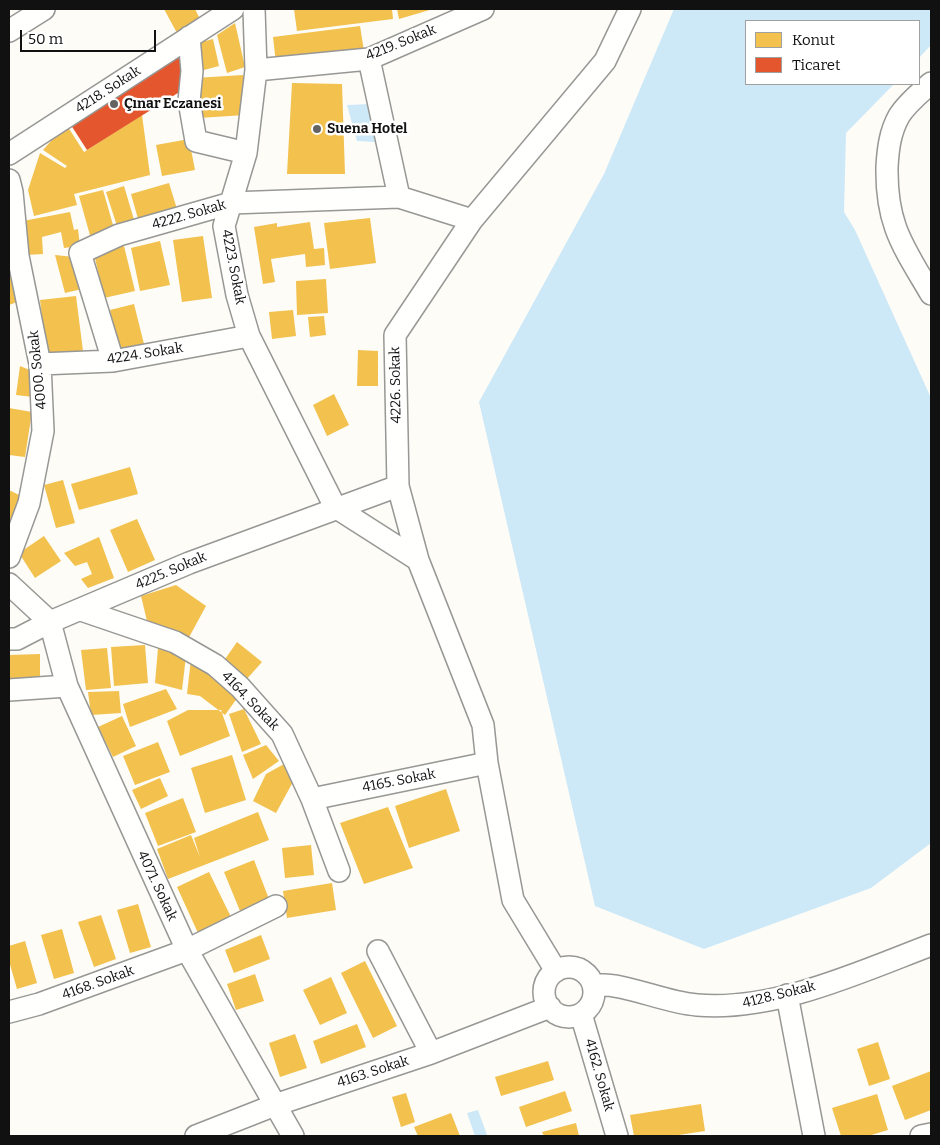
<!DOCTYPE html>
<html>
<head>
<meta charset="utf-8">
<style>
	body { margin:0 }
	#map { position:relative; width:940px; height:1145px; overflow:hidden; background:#fdfcf7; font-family:Bitter,serif }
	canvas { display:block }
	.frame { position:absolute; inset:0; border:10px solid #111; pointer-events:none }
	.legend { position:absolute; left:745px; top:20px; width:175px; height:65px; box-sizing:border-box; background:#fff; border:1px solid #a0a0a0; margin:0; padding:6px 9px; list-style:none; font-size:15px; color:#111 }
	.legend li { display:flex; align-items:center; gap:10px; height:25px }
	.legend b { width:25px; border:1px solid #a0a0a0 }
	.scale { position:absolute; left:20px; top:30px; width:136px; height:22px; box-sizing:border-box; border:2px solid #111; border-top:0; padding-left:6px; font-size:15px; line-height:18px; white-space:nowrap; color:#111; -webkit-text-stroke:4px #fff; paint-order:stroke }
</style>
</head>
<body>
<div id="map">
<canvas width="940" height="1145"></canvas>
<div class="frame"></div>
<ul class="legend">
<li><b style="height:14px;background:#f2c14e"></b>Konut</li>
<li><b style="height:14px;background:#e4572e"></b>Ticaret</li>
</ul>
<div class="scale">50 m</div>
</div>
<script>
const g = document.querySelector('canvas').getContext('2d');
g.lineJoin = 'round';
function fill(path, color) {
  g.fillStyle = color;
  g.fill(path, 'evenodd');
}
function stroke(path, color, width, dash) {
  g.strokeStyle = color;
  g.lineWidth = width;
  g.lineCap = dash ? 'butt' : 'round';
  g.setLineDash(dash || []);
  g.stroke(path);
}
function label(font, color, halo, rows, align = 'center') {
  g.font = font + ' Bitter,serif';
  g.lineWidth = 5;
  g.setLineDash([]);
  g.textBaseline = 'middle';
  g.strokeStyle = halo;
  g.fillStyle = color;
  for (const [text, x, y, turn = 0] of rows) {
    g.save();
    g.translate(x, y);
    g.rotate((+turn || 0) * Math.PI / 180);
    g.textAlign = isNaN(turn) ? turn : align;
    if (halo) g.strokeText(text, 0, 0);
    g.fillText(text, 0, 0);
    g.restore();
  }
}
const water = new Path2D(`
	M674,9H931V45L919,58V21H746V84H894L846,133L844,212L855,230L931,398V843L871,888L704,949L595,906L479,402L604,174Z
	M371,104L375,142L357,141L347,105Z
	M478,1110L487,1135L475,1136L467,1113Z`);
const homes = new Path2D(`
	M164,9H195L201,21L177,33Z
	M294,9H392L393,19L297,31Z
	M397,9H433L399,19Z
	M235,23L245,67L227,73L217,35Z
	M360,26L364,51L276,63L273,37Z
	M213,39L219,66L200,71L194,44Z
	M243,75L245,115L199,118L195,78Z
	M292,83L342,84L345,174H287Z
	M142,115L150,175L74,194L77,205L34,216L28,190L40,153L65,168L67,166L43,150L66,124L84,152Z
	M189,139L195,170L162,176L156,145Z
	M169,183L177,209L138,219L131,194Z
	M124,186L135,223L118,229L106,192Z
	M103,190L115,232L91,239L79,196Z
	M70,212L74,230L78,229L80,246L64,248L61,232L42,237L43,254L26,255L23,221Z
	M370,218L376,263L330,269L324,223Z
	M310,222L314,249L324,248L325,265L306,267L305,254L271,259L275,282L263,284L254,227L277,223V227Z
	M203,236L212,298L182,302L173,240Z
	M160,241L170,285L140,291L131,248Z
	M124,246L135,291L104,298L94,254Z
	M55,255L74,257L82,289L65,293Z
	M15,275L25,299L9,305V278Z
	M326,279L328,313L297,315L296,281Z
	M76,296L83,351L47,356L40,300Z
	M134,304L144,344L120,350L110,310Z
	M293,310L296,336L272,339L269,312Z
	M324,316L326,335L310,337L308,317Z
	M358,350L378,351V386H357Z
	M20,366L37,373L33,397L16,395Z
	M334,394L349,425L327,436L313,405Z
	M9,408L32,412L25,457L9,455Z
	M130,467L138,494L79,510L71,484Z
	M63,480L75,523L56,528L44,485Z
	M9,490L23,497L9,524Z
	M137,519L155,560L128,572L110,530Z
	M44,536L61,561L35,578L19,553Z
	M99,537L114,578L88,588L81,579L92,574L87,562L75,566L64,553Z
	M176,585L206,606L187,641L148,625L141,596Z
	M237,642L262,662L245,681L223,662Z
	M145,645L148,683L114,686L111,647Z
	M107,648L111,688L86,690L81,650Z
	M158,648L186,656L182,690L155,683Z
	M40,654V682L9,684V655Z
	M191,659L238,697L225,715L200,696L187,694Z
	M166,689L177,709L130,727L123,704Z
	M119,691L121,713L91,715L88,692Z
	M244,709L261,744L242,752L229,714Z
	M188,710H221L230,736L180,756L167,721Z
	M122,716L136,746L113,757L98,727Z
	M158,742L170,772L135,785L123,756Z
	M266,745L279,761L253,779L243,755Z
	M232,755L246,800L205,813L191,768Z
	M284,764L294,780L276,813L253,801L266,774Z
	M160,778L168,796L141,809L132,790Z
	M446,789L460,831L409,848L395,806Z
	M183,798L196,832L158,846L145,813Z
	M388,807L413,868L364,884L340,823Z
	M258,812L269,840L168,879L157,849L191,835L200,857L194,838Z
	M311,845L314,875L285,878L282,848Z
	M254,860L269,899L240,911L224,872Z
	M209,872L231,917L198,933L177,887Z
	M332,883L336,910L287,918L283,891Z
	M138,904L151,947L130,953L117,910Z
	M101,915L116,959L94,967L78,922Z
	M62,929L74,973L54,979L41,935Z
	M261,935L270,959L234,973L225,950Z
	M25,941L37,983L17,989L9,961V946Z
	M365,961L397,1026L373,1038L341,973Z
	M255,974L264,1001L236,1010L227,984Z
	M331,977L347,1013L320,1025L303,990Z
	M357,1024L366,1047L321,1064L313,1041Z
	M295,1034L307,1068L280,1077L269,1043Z
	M878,1042L890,1079L869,1086L857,1049Z
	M548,1061L554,1080L501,1096L495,1077Z
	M931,1071V1110L905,1120L892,1086Z
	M565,1091L572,1111L526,1127L519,1107Z
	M406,1093L415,1122L401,1127L392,1097Z
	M877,1094L888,1130L868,1136H841L832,1108Z
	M701,1104L705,1131L672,1136H634L630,1115Z
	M451,1113L460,1136H418L414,1127Z
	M576,1123L579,1136H544L542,1132Z`);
const shops = new Path2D(`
	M182,51L189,86L87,150L69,122Z`);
const street = new Path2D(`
	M254,9L256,70L246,153L224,226L237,295L249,336L335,507L418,560
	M9,31L44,9
	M189,37L192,71L189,101L196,141L246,153
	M369,59L399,197
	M256,70L369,59L483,9
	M931,83C920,93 907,103 899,116C890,132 888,149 887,167C886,225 903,246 931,294
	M9,154L233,9
	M9,180L12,192L18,256L40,364L43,431L29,503L9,557
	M113,361L80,253L119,235L231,203L399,197L472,220
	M40,364L113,361L249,336
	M9,584L50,622L67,686L187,950L293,1136
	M81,610L175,642L215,665L240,687L282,734L312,799L339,871
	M9,639H17L50,622L189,563L398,486
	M9,690L67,686
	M312,799L487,763
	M378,951L431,1053
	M544 992a25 25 0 1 1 50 0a25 25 0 1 1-50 0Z
	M556,971L513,900L487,763L483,725L418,560L398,486L395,335L472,220L605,61L630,9
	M594,985C628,983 661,1002 697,1005C774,1012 860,972 931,945
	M787,995L814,1136
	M9,1012L39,1004L187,950L276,906
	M581,1014L617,1136
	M196,1136L275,1105L431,1053L550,1007
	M921,1136L931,1134`);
const markers = [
	[114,104,5,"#646362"],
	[317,129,5,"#646362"]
];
const streetNames = [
	["4219. Sokak",401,43,-22],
	["4218. Sokak",108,90,-33],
	["4222. Sokak",189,215,-16],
	["4223. Sokak",233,267,79],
	["4224. Sokak",145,354,-9],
	["4000. Sokak",38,370,-96],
	["4226. Sokak",396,385,-91],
	["4225. Sokak",171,571,-23],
	["4164. Sokak",250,701,46],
	["4165. Sokak",399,781,-11],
	["4071. Sokak",157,886,65],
	["4168. Sokak",98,983,-20],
	["4128. Sokak",779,995,-14],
	["4163. Sokak",373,1072,-18],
	["4162. Sokak",599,1075,74]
];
const poiNames = [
	["Çınar Eczanesi",124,104],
	["Suena Hotel",327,129]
];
fill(water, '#cde8f7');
fill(homes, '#f2c14e');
fill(shops, '#e4572e');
stroke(street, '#979795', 24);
stroke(street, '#fffffe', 21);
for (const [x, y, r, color] of markers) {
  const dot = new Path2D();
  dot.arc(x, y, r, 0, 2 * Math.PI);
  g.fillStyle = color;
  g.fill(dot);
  stroke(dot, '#fff', 2);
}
label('14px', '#111', '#fff', streetNames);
label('bold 14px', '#111', '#fff', poiNames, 'left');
</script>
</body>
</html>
